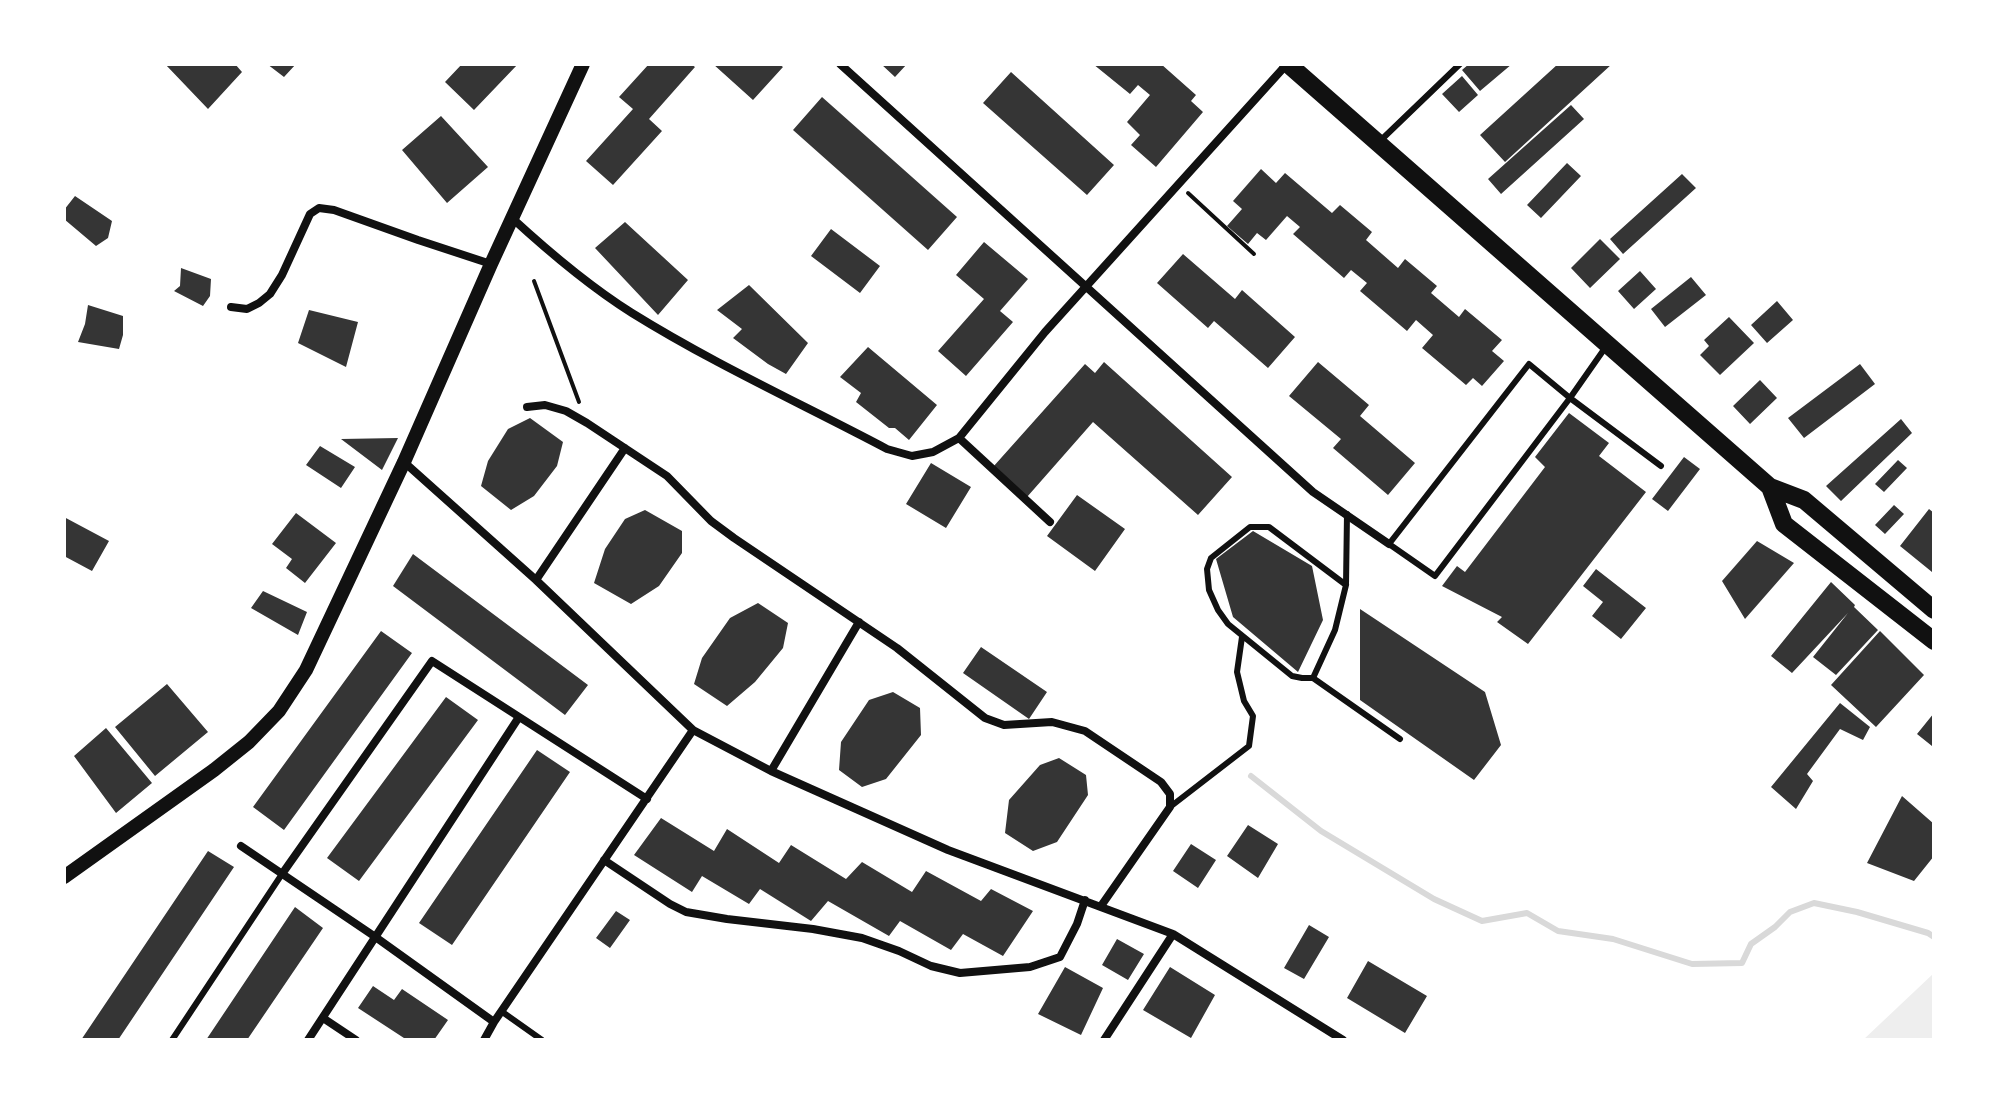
<!DOCTYPE html>
<html>
<head>
<meta charset="utf-8">
<style>
	body { margin:0 }
	#map { position:relative; width:1998px; height:1104px; overflow:hidden; background:#fff; font-family:"Archivo Narrow",sans-serif }
	canvas { display:block }
	.frame { position:absolute; inset:0; border:66px solid #fff; pointer-events:none }
</style>
</head>
<body>
<div id="map">
<canvas width="1998" height="1104"></canvas>
<div class="frame"></div>
</div>
<script>
const g = document.querySelector('canvas').getContext('2d');
g.lineJoin = 'round';
function fill(path, color) {
  g.fillStyle = color;
  g.fill(path, 'evenodd');
}
function stroke(path, color, width, dash) {
  g.strokeStyle = color;
  g.lineWidth = width;
  g.lineCap = dash ? 'butt' : 'round';
  g.setLineDash(dash || []);
  g.stroke(path);
}
const green = new Path2D(`
	M1934,973V1040H1863Z`);
const stream = new Path2D(`
	M1251,776L1321,831L1434,899L1482,921L1527,913L1558,931L1613,939L1692,964L1742,963L1751,944L1775,927L1790,912L1814,903L1857,912L1928,933L1934,937`);
const building = new Path2D(`
	M165,64H235L242,72L208,109Z
	M267,64H296L284,77Z
	M462,64H518L474,110L445,82Z
	M649,64H691L695,67L649,119L662,131L613,185L586,161L633,109L619,97Z
	M713,64H779L783,67L753,100Z
	M881,64H907L895,77Z
	M1093,64H1161L1196,95L1191,101L1203,112L1156,167L1131,145L1140,135L1127,122L1150,95L1138,85L1130,94Z
	M1469,64H1512L1480,91L1462,70Z
	M1558,64H1612L1505,162L1480,135Z
	M1011,72L1114,165L1087,195L983,103Z
	M1462,76L1478,95L1459,112L1442,94Z
	M822,97L957,217L928,250L793,130Z
	M1571,105L1584,119L1501,194L1488,179Z
	M441,116L488,167L447,203L402,150Z
	M1567,163L1581,176L1541,218L1527,205Z
	M1261,169L1276,183L1285,173L1332,213L1340,205L1372,232L1366,240L1398,268L1405,259L1437,286L1431,293L1459,317L1465,309L1502,340L1492,351L1504,361L1482,386L1473,378L1466,385L1422,348L1433,335L1416,320L1407,331L1360,291L1367,283L1351,270L1344,278L1293,234L1300,227L1287,216L1266,240L1257,233L1248,244L1227,226L1242,209L1233,201Z
	M1682,174L1696,188L1623,254L1610,239Z
	M75,196L112,221L108,238L96,246L64,219V210Z
	M625,222L688,280L658,315L595,248Z
	M831,229L880,266L860,293L811,256Z
	M1600,239L1620,259L1590,288L1571,268Z
	M984,242L1028,279L1000,311L1013,322L966,376L938,351L984,299L956,275Z
	M1183,254L1235,299L1242,290L1295,337L1268,368L1214,321L1208,328L1157,283Z
	M181,268L211,279L210,296L203,306L174,291L180,286Z
	M1640,271L1656,289L1634,309L1618,291Z
	M1691,277L1706,295L1665,327L1651,309Z
	M749,285L808,343L786,374L768,364L733,338L742,329L717,310Z
	M1777,301L1793,320L1767,343L1751,325Z
	M88,305L123,316V335L119,349L78,342L85,324Z
	M309,310L358,322L346,367L298,343Z
	M1729,317L1754,343L1720,375L1700,355L1709,346L1704,340Z
	M868,347L937,405L909,440L895,428H889L856,402L861,393L840,377Z
	M1104,362L1232,477L1198,515L1093,422L1027,497L993,467L1085,364L1095,373Z
	M1318,362L1369,405L1360,416L1415,463L1388,495L1333,448L1341,439L1289,396Z
	M1860,364L1875,384L1804,438L1788,418Z
	M1760,380L1777,398L1750,424L1733,406Z
	M1569,413L1609,443L1599,456L1646,492L1528,644L1497,622L1502,617L1442,586L1457,566L1465,572L1545,467L1535,457Z
	M530,418L563,442L557,466L534,496L511,510L481,486L488,461L508,429Z
	M1901,419L1912,433L1841,501L1826,486Z
	M398,438L382,470L341,439Z
	M320,446L355,467L341,488L306,465Z
	M1684,457L1700,469L1668,511L1652,499Z
	M1898,460L1907,468L1884,492L1875,484Z
	M931,463L971,487L946,528L906,504Z
	M1077,495L1125,529L1095,571L1047,536Z
	M1894,505L1904,514L1885,534L1875,525Z
	M1929,509L1934,513V570L1932,572L1900,546Z
	M645,510L682,531V553L659,586L631,604L594,583L605,549L625,519Z
	M296,513L336,543L305,583L286,568L292,559L272,544Z
	M64,517L109,541L92,571L64,556Z
	M1253,531L1312,566L1323,620L1298,672L1233,617L1216,559Z
	M1757,541L1794,563L1745,619L1722,581Z
	M413,554L588,685L565,715L393,586Z
	M1596,569L1646,608L1621,639L1592,616L1603,602L1583,586Z
	M1831,582L1855,605L1854,607L1878,630L1836,675L1813,657L1848,613L1792,673L1771,656Z
	M263,591L307,612L298,635L251,608Z
	M758,603L788,623L783,648L755,682L727,706L694,684L702,658L730,618Z
	M1360,609L1485,692L1501,745L1474,780L1360,700Z
	M381,631L412,653L284,830L253,807Z
	M1880,631L1924,675L1876,727L1831,685Z
	M981,647L1047,692L1029,719L963,673Z
	M167,684L208,732L155,776L115,727Z
	M893,692L920,708L921,735L886,779L862,787L839,770L841,742L869,700Z
	M446,697L478,720L359,881L327,858Z
	M1840,703L1870,727L1863,740L1840,729L1807,774L1813,781L1796,809L1771,787Z
	M1934,713V744L1932,746L1917,734Z
	M106,728L152,783L116,813L74,756Z
	M537,750L570,772L452,945L419,923Z
	M1059,758L1086,775L1088,795L1057,842L1033,851L1005,833L1009,800L1040,765Z
	M1902,796L1934,824V856L1914,881L1867,863Z
	M661,818L714,851L727,829L779,863L791,845L846,879L862,862L912,892L926,871L981,901L991,889L1033,911L1003,956L963,934L951,950L900,921L889,936L828,901L811,921L760,889L749,904L702,876L692,892L634,855Z
	M1248,825L1278,844L1258,878L1227,856Z
	M1191,844L1216,860L1198,888L1173,871Z
	M208,851L234,867L118,1040H81Z
	M295,907L323,928L247,1040H206Z
	M616,911L630,920L610,948L596,938Z
	M1309,925L1329,937L1304,979L1284,968Z
	M1117,939L1144,954L1128,980L1102,965Z
	M1368,961L1427,996L1405,1033L1347,998Z
	M1065,967L1103,988L1081,1035L1038,1014Z
	M1170,967L1215,995L1191,1038L1143,1010Z
	M373,986L394,1000L402,989L448,1020L434,1040H407L358,1008Z`);
const path = new Path2D(`
	M1188,193L1254,254
	M534,281L579,402`);
const service = new Path2D(`
	M1379,142L1460,64
	M1605,348L1570,398L1435,576L1389,544L1529,364L1570,398L1661,466
	M1346,585L1269,527H1250L1211,558L1207,569L1209,590L1218,610L1228,624L1292,676L1302,678H1313L1400,739
	M1313,678L1335,630L1346,585L1347,514
	M1170,807L1249,746L1253,716L1244,701L1237,672L1242,637
	M501,1011L542,1040
	M172,1040L282,874`);
const minor = new Path2D(`
	M840,64L1313,492L1389,544
	M512,218C549,252 589,286 632,313C714,364 802,404 887,449L912,456L933,452L959,438L1045,332L1287,64
	M231,307L247,309L259,303L270,294L282,275L310,214L319,208L334,210L418,240L491,264
	M527,407L545,405L566,411L587,423L667,476L711,521L734,538L897,648L985,718L1004,725L1052,722L1085,731L1161,782L1170,794V807L1101,906
	M959,438L1050,522
	M404,462L536,580L693,730L771,771L948,850L1173,934L1343,1040
	M536,580L625,448
	M771,771L859,622
	M241,846L374,936L494,1022
	M604,860L670,904L686,912L727,919L813,929L862,938L899,951L931,966L960,973L1030,967L1060,957L1077,924L1085,900
	M282,874L432,661L647,799
	M323,1018L356,1040
	M308,1040L519,717
	M484,1040L494,1022L693,730
	M1104,1040L1173,934`);
const tertiary = new Path2D(`
	M64,877L214,770L249,742L279,711L306,670L404,462L491,264L583,64`);
const primary = new Path2D(`
	M1288,64L1770,487L1804,500L1934,610
	M1770,487L1784,524L1934,641`);
fill(green, '#eee');
stroke(stream, '#d9d9d9', 6);
fill(building, '#353535');
stroke(path, '#111', 4);
stroke(service, '#111', 6);
stroke(minor, '#111', 8);
stroke(tertiary, '#111', 14);
stroke(primary, '#111', 18);
</script>
</body>
</html>
